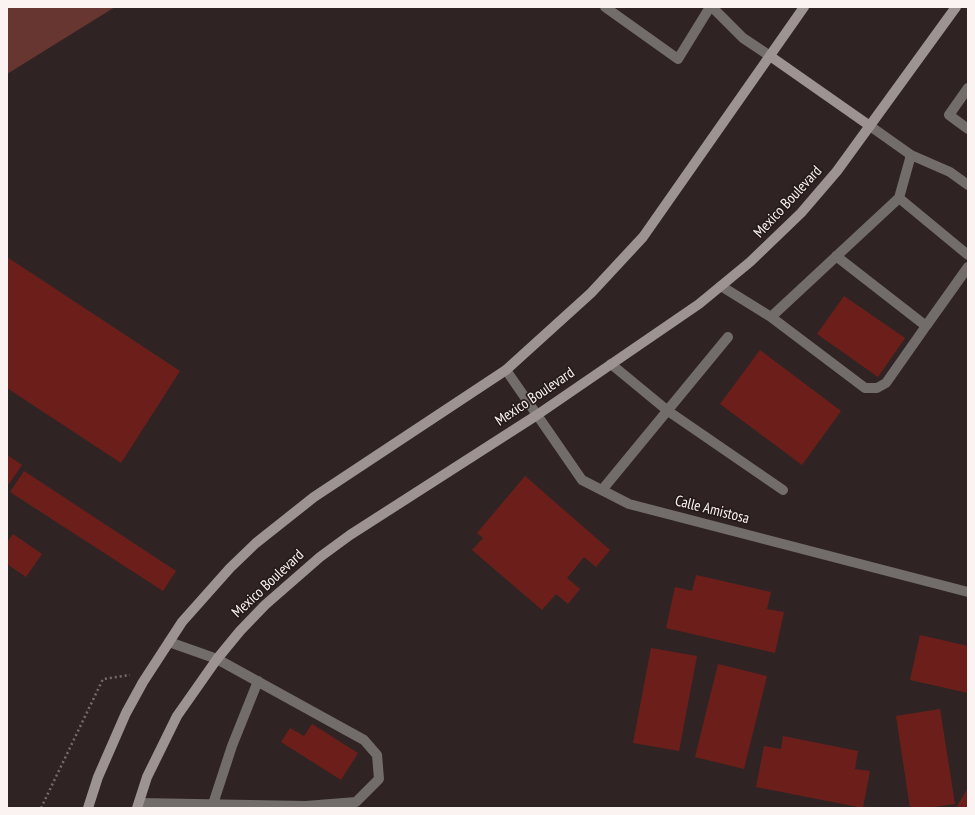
<!DOCTYPE html>
<html>
<head>
<meta charset="utf-8">
<style>
	body { margin:0 }
	#map { position:relative; width:975px; height:815px; overflow:hidden; background:#2f2423; font-family:"PT Sans Narrow",sans-serif }
	canvas { display:block }
	.frame { position:absolute; inset:0; border:8px solid #faf3f1; pointer-events:none }
</style>
</head>
<body>
<div id="map">
<canvas width="975" height="815"></canvas>
<div class="frame"></div>
</div>
<script>
const g = document.querySelector('canvas').getContext('2d');
g.lineJoin = 'round';
function fill(path, color) {
  g.fillStyle = color;
  g.fill(path, 'evenodd');
}
function stroke(path, color, width, dash) {
  g.strokeStyle = color;
  g.lineWidth = width;
  g.lineCap = dash ? 'butt' : 'round';
  g.setLineDash(dash || []);
  g.stroke(path);
}
function label(font, color, halo, rows, align = 'center') {
  g.font = font + ' "PT Sans Narrow",sans-serif';
  g.lineWidth = 3.5;
  g.setLineDash([]);
  g.textBaseline = 'middle';
  g.strokeStyle = halo;
  g.fillStyle = color;
  for (const [text, x, y, turn = 0] of rows) {
    g.save();
    g.translate(x, y);
    g.rotate((+turn || 0) * Math.PI / 180);
    g.textAlign = isNaN(turn) ? turn : align;
    if (halo) g.strokeText(text, 0, 0);
    g.fillText(text, 0, 0);
    g.restore();
  }
}
const green = new Path2D(`
	M7,7H115L7,74Z`);
const building = new Path2D(`
	M7,257L180,371L121,463L7,388Z
	M844,296L905,338L878,377L817,334Z
	M760,350L841,411L802,465L720,404Z
	M7,455L22,465L9,484L7,483Z
	M24,471L176,571L163,591L10,492Z
	M525,476L610,550L596,567L584,557L567,578L580,589L568,604L556,594L542,610L472,550L483,538L477,533Z
	M13,534L42,554L26,577L7,564V542Z
	M696,575L771,592L767,609L784,612L775,653L666,628L675,587L692,591Z
	M920,635L968,646V693L910,680Z
	M651,648L697,656L679,751L633,743Z
	M718,664L767,676L744,769L695,757Z
	M940,709L955,804L926,808H910L896,716Z
	M312,724L358,753L341,780L281,742L290,728L304,736Z
	M783,736L858,751L855,769L870,771L863,808L756,787L764,746L781,749Z
	M968,788V808H960L957,806Z`);
const path = new Path2D(`
	M41,808L103,679L130,675`);
const lane = new Path2D(`
	M605,7L678,59L710,7
	M712,7L743,38L770,56
	M968,88L949,115L968,129
	M870,126L911,155L899,198L968,255
	M911,155L950,172L968,185
	M836,256L926,326L968,267
	M721,286L771,317L899,198
	M771,317L865,388H877L886,383L926,326
	M611,364L668,411L783,490
	M602,490L728,337
	M139,803L306,806L356,802L379,779L377,755L364,740L217,659L169,642
	M213,804L232,746L258,681`);
const street = new Path2D(`
	M506,370L582,480L629,504L968,592`);
const secondary = new Path2D(`
	M770,56L870,126
	M88,808L98,777L126,713L143,682L182,622L230,568L256,543L314,497L506,370L591,293L643,237L804,7
	M137,808L147,777L177,716L217,659L240,631L265,605L320,557L350,535L537,415L699,304L750,262L801,213L837,171L956,7`);
const streetNames = [
	["Mexico Boulevard",788,202,-47],
	["Mexico Boulevard",535,397,-34],
	["Calle Amistosa",712,510,14],
	["Mexico Boulevard",268,584,-43]
];
fill(green, '#683630');
fill(building, '#6c1f1a');
stroke(path, '#756c6a', 2.5, [2, 3]);
stroke(lane, '#726c6b', 10);
stroke(street, '#726c6b', 10);
stroke(secondary, '#9d9392', 10);
label('15px', '#faf3f1', '#251b19', streetNames);
</script>
</body>
</html>
